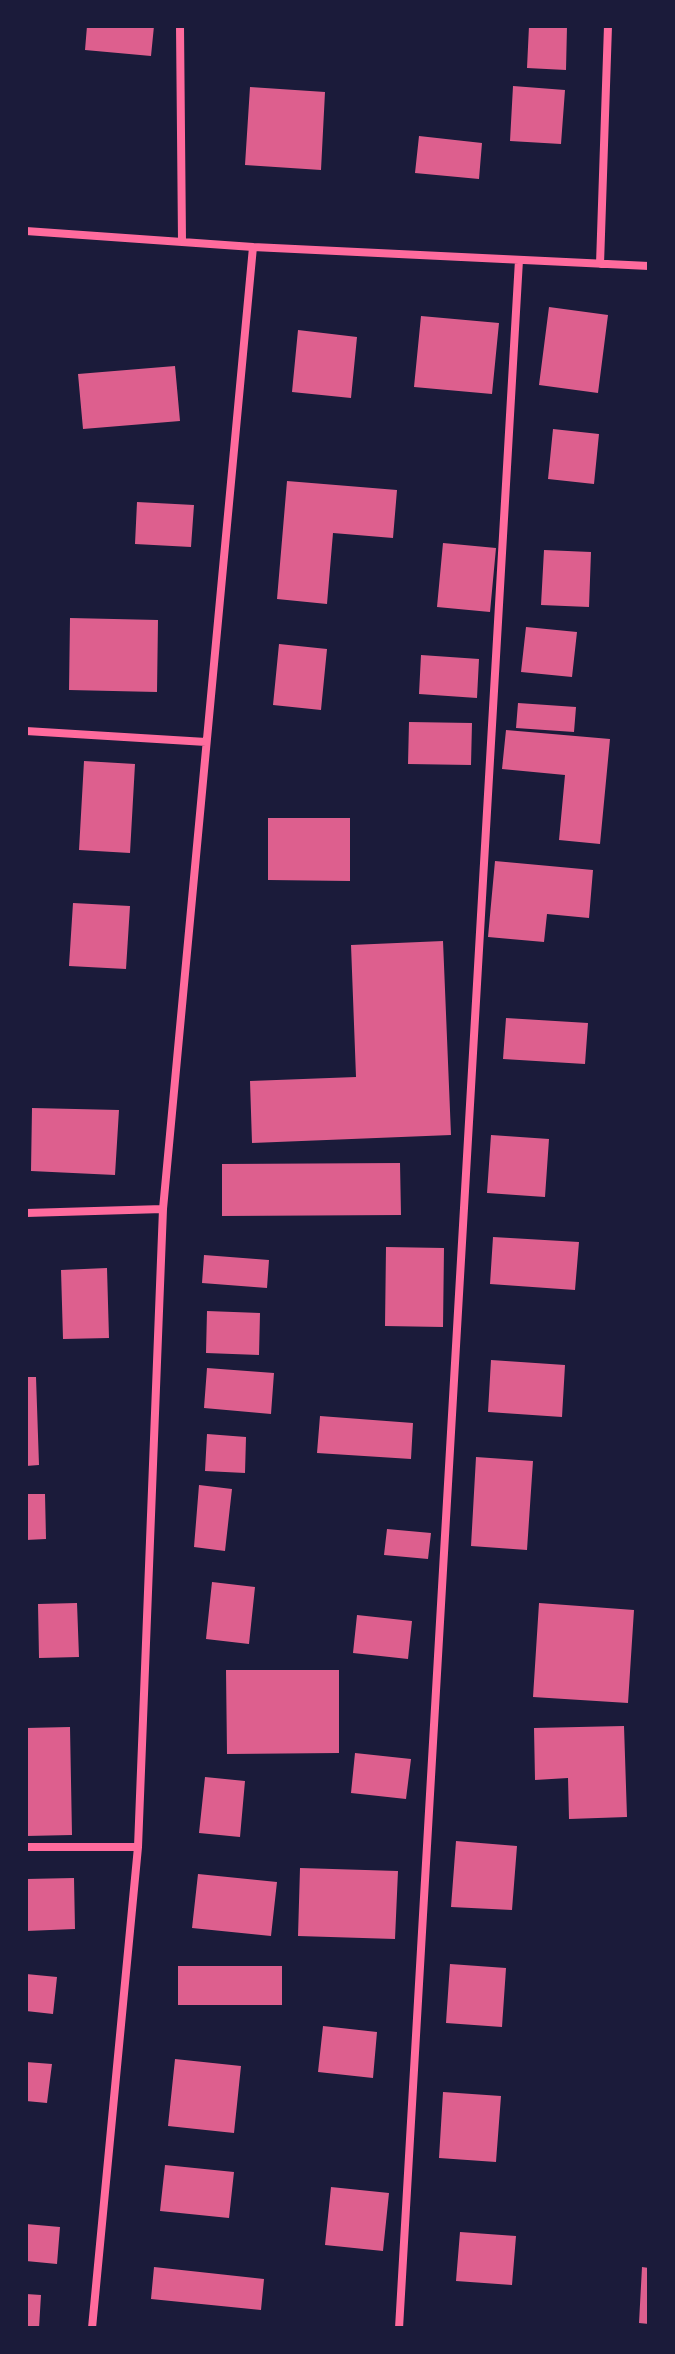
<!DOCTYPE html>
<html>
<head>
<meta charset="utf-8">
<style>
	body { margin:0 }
	#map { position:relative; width:675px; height:2354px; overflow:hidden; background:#1b1b3a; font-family:Lato,sans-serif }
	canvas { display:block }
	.frame { position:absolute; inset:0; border:28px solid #1b1b3a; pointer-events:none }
</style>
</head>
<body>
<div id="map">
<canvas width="675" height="2354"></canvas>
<div class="frame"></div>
</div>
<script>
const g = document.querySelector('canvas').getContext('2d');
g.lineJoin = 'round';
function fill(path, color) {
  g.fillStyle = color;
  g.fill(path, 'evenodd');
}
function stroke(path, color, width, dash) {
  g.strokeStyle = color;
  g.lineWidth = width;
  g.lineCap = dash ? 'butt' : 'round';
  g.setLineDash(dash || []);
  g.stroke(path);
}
const building = new Path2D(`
	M87,26H154L151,56L85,50Z
	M529,26H567L566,70L527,68Z
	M513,86L565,90L561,144L510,141Z
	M250,87L325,92L321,170L245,165Z
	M419,136L482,143L479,179L415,173Z
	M549,307L608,315L598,393L539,385Z
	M421,316L499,323L492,394L414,387Z
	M298,330L357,337L351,398L292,392Z
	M175,366L180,421L83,429L78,374Z
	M553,429L599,434L594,484L548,479Z
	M287,481L397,490L393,538L333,533L327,604L277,599Z
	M137,502L194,505L191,547L135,544Z
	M443,543L496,548L490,612L437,607Z
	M544,550L591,552L589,607L541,605Z
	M70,618L158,620L157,692L69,690Z
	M526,627L577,632L572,677L521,672Z
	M279,644L327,649L321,710L273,705Z
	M421,655L479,659L477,698L419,694Z
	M518,703L576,707L574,732L516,728Z
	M409,722L472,723L471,765L408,764Z
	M506,730L610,739L600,844L559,840L565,775L502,769Z
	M84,761L135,764L130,853L79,850Z
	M268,818H350V881L268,880Z
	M495,861L593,870L589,918L547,914L544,942L488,937Z
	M73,903L130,906L126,969L69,966Z
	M443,941L451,1135L252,1143L250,1081L356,1077L351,945Z
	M506,1018L588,1023L585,1064L503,1059Z
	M32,1108L119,1110L115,1175L31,1171Z
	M491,1135L549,1139L545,1197L487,1193Z
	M400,1163L401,1215L222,1216V1164Z
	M493,1237L579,1242L575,1290L490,1284Z
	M386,1247L444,1248L443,1327L385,1326Z
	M204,1255L269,1260L267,1288L202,1283Z
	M107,1268L109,1338L63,1339L61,1270Z
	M207,1311L260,1313L259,1355L206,1353Z
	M491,1360L565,1365L562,1417L488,1412Z
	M207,1368L274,1373L271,1414L204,1408Z
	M26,1377H36L39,1465L26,1466Z
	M320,1416L413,1423L411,1459L317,1453Z
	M207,1434L246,1437L245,1473L205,1471Z
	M476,1457L533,1461L527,1550L471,1546Z
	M199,1485L232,1489L225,1551L194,1547Z
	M26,1494H45L46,1539L26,1540Z
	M387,1529L431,1533L428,1559L384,1555Z
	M212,1582L255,1587L249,1644L206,1639Z
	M77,1603L79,1657L39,1658L38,1604Z
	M539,1603L634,1610L628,1703L533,1697Z
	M357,1615L412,1621L408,1659L353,1653Z
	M226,1670H339V1753L227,1754Z
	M624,1726L627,1817L569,1819L568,1778L535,1780L534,1728Z
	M70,1727L72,1835L26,1836V1728Z
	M355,1753L411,1759L406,1799L351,1793Z
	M205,1777L245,1781L240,1837L199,1833Z
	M456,1841L517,1846L512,1910L451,1907Z
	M300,1868L398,1871L395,1939L298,1936Z
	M198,1874L277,1882L271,1936L192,1928Z
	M74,1878L75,1929L26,1931V1879Z
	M450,1964L506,1968L502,2027L446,2023Z
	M178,1966H282V2005H178Z
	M26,1974L57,1977L53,2014L26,2011Z
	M323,2026L377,2032L373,2078L318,2072Z
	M175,2059L241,2066L234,2133L168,2126Z
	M26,2062L52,2064L47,2103L26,2101Z
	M443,2092L501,2096L496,2162L439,2158Z
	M165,2165L234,2172L229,2218L160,2211Z
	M331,2187L389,2193L383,2251L325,2245Z
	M26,2224L60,2227L57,2264L26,2261Z
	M460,2232L516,2236L512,2285L456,2281Z
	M154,2267L264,2279L261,2310L151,2299Z
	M642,2267L649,2268V2324L639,2323Z
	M26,2294L41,2295L39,2328H26Z`);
const minor = new Path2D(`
	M180,26L182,241
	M26,231L253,247L649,266
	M600,264L608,26
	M26,731L206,742
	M26,1213L163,1209
	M26,1847H138
	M92,2328L138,1847L163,1209L253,247
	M399,2328L519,260`);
fill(building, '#dd5f8e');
stroke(minor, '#ff6b9d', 8);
</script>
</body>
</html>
